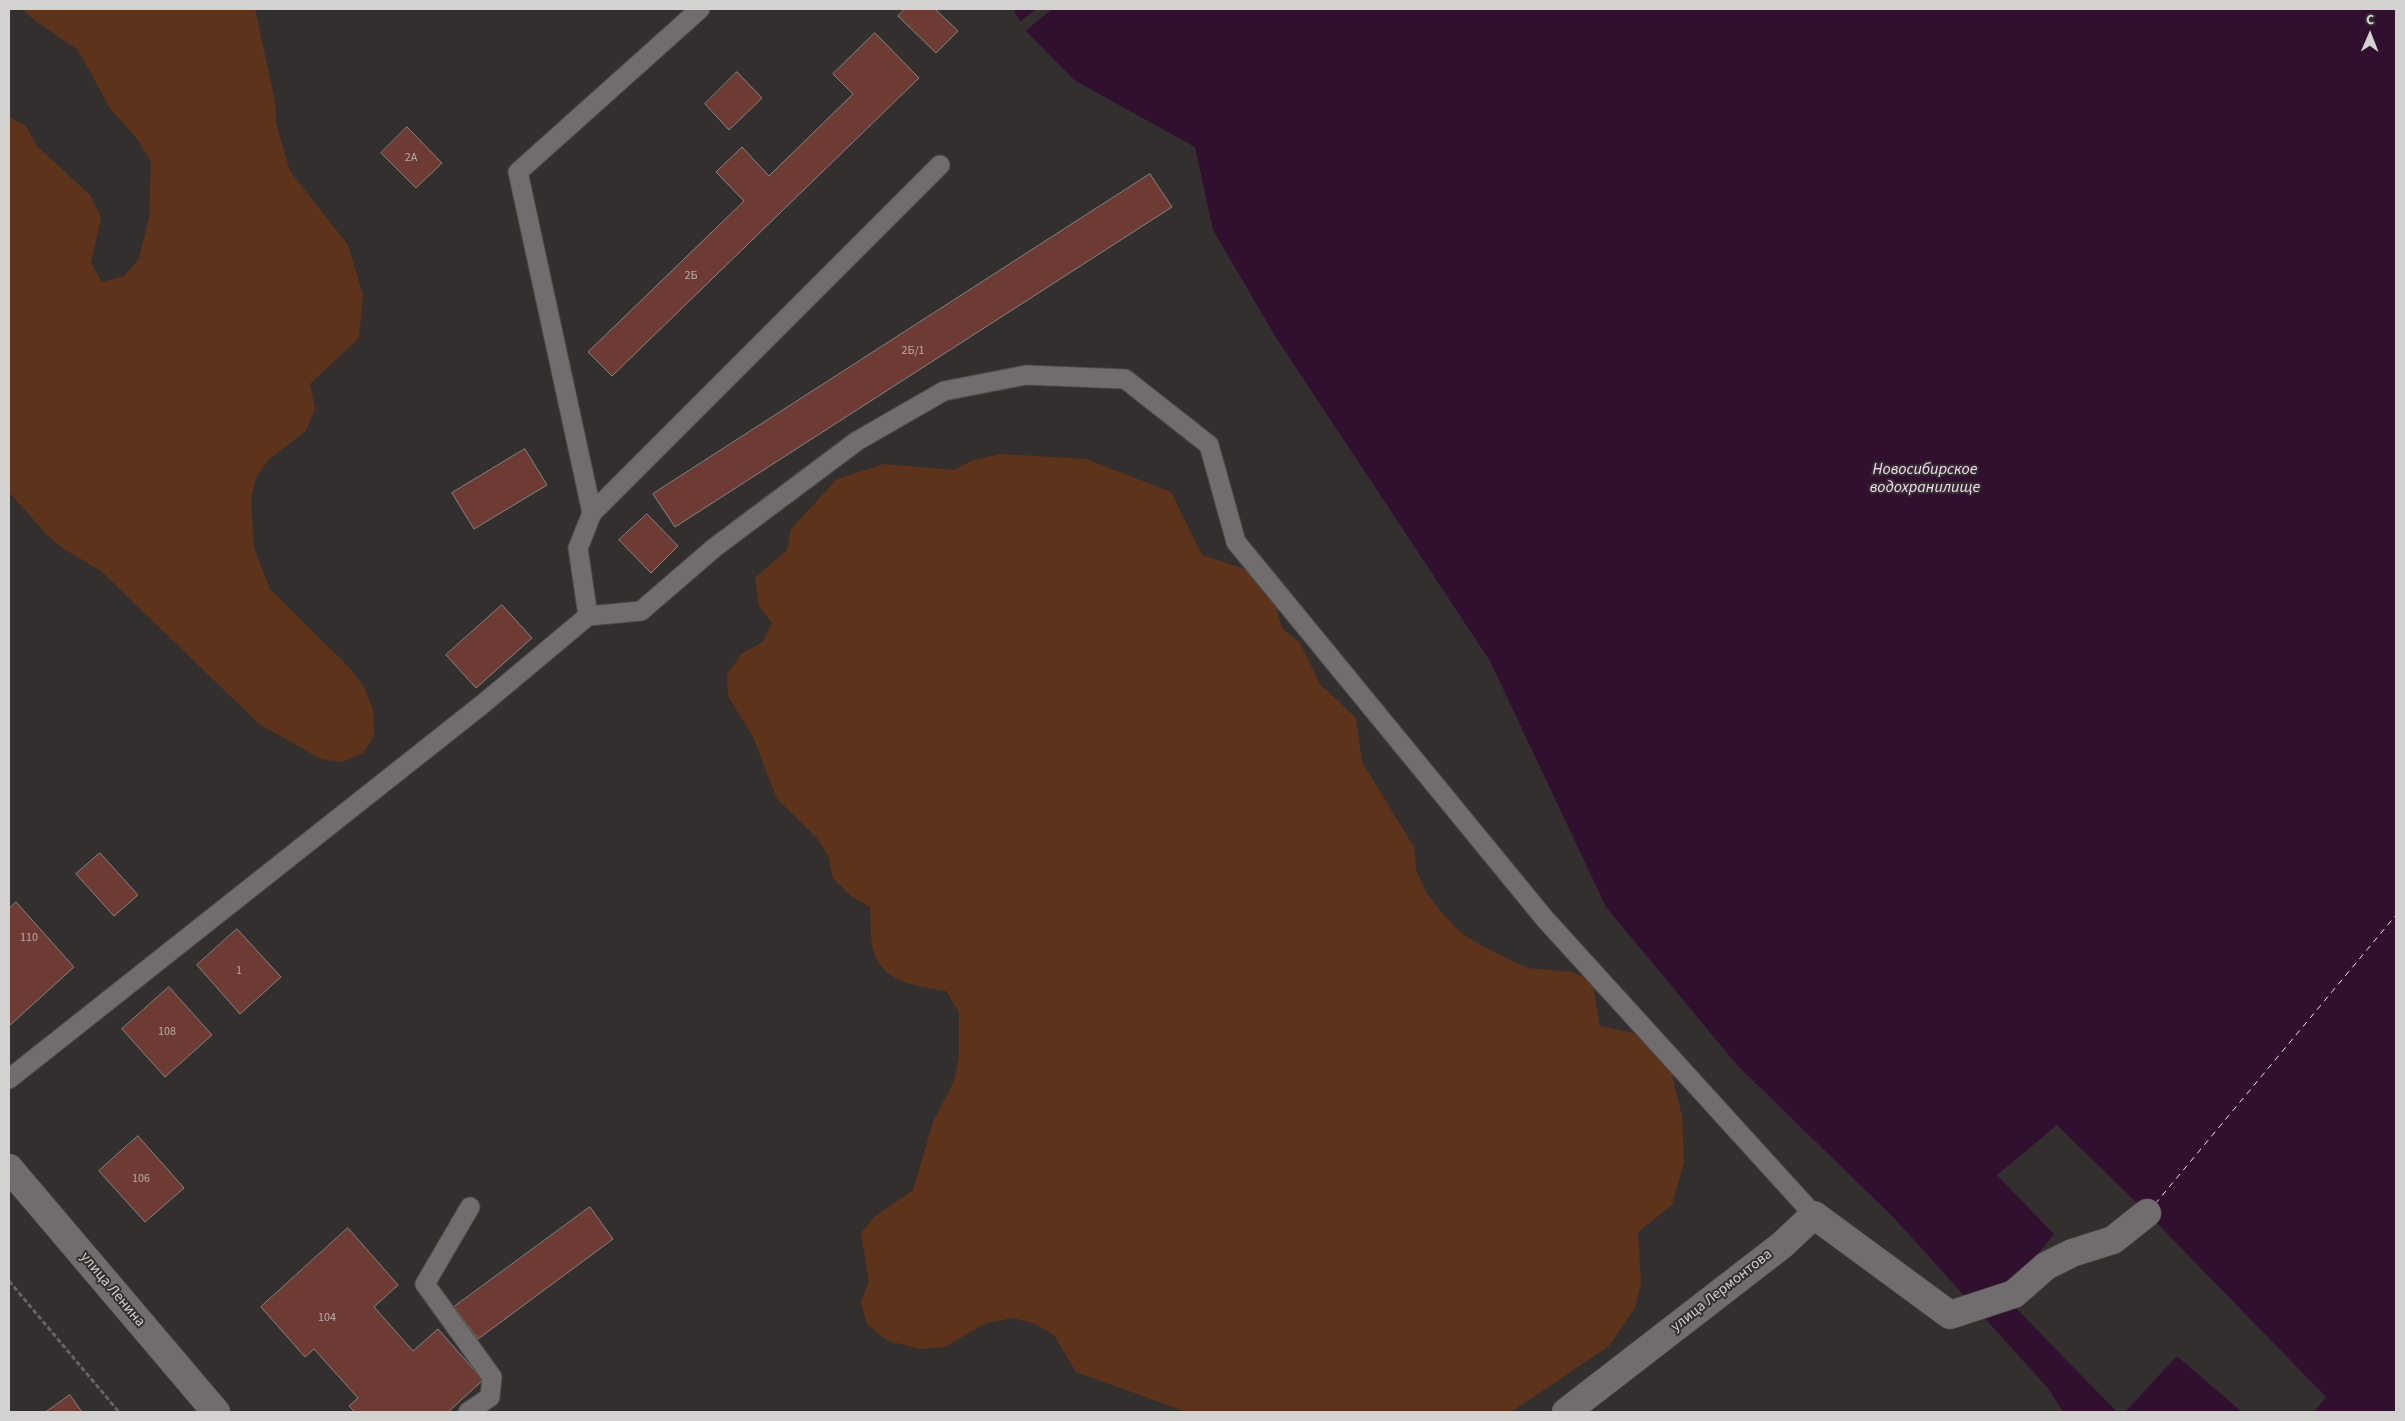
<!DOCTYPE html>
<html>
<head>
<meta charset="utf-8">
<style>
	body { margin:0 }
	#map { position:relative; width:2405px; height:1421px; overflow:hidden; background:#332f2f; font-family:"Source Sans 3",sans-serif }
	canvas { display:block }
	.frame { position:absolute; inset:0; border:10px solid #d4d1d1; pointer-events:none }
	.north { position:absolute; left:2345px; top:10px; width:50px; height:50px; -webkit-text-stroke:4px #332f2f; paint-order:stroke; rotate:1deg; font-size:14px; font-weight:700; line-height:20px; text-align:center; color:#d4d1d1 }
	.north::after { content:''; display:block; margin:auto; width:18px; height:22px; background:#d4d1d1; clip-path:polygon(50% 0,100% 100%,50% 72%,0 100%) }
</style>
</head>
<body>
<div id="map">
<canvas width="2405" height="1421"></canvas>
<div class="frame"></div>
<div class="north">С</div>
</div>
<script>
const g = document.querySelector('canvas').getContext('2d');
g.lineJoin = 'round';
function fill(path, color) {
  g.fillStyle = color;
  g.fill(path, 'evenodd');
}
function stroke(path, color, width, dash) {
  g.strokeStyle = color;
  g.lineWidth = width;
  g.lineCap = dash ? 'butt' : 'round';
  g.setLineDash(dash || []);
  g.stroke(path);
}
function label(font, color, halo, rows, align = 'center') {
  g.font = font + ' "Source Sans 3",sans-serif';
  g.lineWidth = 4;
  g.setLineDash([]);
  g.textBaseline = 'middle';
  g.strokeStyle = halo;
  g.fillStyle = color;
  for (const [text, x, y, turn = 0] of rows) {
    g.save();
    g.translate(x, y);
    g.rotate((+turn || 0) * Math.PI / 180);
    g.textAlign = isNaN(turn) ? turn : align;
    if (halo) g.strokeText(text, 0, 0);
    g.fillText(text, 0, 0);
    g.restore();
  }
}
const green = new Path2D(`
	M22,9H255L275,101L276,123L290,171L348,245L363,295L359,338L310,384L315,408L306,431L269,459L256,478L251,499L254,548L270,589L350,668L365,689L373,710L374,736L363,753L342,762L321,759L259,724L101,571L64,549L47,535L9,492V117L26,126L37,146L91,196L101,218L91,263L102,282L124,276L139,259L149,217L151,162L138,140L110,108L78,50L34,20Z
	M1001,454L1086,459L1171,492L1202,555L1248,570L1269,585L1282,628L1300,643L1320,684L1356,718L1362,762L1414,847L1416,870L1426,892L1440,911L1460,932L1480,945L1527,968L1572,972L1592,981L1600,1026L1648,1036L1666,1051L1682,1116L1684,1162L1672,1205L1638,1232L1641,1283L1635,1308L1609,1346L1511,1412H1187L1076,1372L1054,1335L1035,1324L1013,1318L986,1323L945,1347L921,1349L888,1341L867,1324L861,1302L869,1281L861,1233L874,1217L913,1190L933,1122L954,1081L959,1058V1012L946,991C918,986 881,983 873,949C870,936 871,920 870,907L851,896L833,878L828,855L816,837L777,799L753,737L728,696L727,675L741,654L763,642L772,623L759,606L755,578L787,550L791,529L837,479L884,464L954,470L973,460Z`);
const water = new Path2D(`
	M1013,9H2396V1412H2063L2047,1387L1894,1218L1737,1065L1606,907L1490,661L1275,336L1213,230L1195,147L1074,80L1026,31Z`);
const pier = new Path2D(`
	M1036,9H1052L1024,32L1018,23Z
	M2057,1125L2147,1213L2326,1397L2314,1412H2242L2177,1356L2125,1412H2117L2009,1301L2005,1294L2054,1234L1997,1175Z`);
const ferry = new Path2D(`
	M2155,1204L2396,915`);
const building = new Path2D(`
	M905,9H935L958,31L936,53L898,16Z
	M875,33L919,78L612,376L588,352L744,201L716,172L742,147L769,176L853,94L833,74Z
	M737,72L762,98L729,130L705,104Z
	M407,127L442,163L416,188L381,153Z
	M1150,174L1172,207L675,527L653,494Z
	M525,449L547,485L474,529L452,493Z
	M647,514L678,546L651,573L619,540Z
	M502,605L532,638L476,688L446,655Z
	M100,853L138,895L114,916L76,874Z
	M16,902L74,967L9,1026V909Z
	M237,929L281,977L240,1014L197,965Z
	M169,987L212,1035L165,1077L122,1029Z
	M138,1136L184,1188L145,1222L99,1171Z
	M590,1207L613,1239L478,1339L454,1307Z
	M348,1228L398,1285L374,1307L413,1351L438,1329L483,1380L448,1412H355L349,1406L358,1398L314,1349L305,1357L261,1307Z
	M70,1395L82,1412H46Z`);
const path = new Path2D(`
	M9,1281L119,1412`);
const service = new Path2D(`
	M592,513L518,172L700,9
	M588,616L641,611L714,548L857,441L944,391L1026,375L1125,379L1209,445L1236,542L1545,919L1814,1215
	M9,1079L484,703L588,616L578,548L592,513L940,165
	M468,1412L490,1397L492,1377L425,1284L470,1207`);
const tertiary = new Path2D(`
	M9,1168L216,1412
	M1566,1412L1782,1245L1814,1215L1950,1315L2014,1294L2046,1266L2072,1253L2113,1240L2147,1213`);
const numberNames = [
	["2А",411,158],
	["2Б",691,276],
	["2Б/1",913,351],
	["110",29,938],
	["1",239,971],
	["108",167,1032],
	["106",141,1179],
	["104",327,1318]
];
const streetNames = [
	["улица Ленина",112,1290,50],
	["улица Лермонтова",1722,1291,-38]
];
const waterNames = [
	["Новосибирское",1925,470],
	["водохранилище",1925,488]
];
fill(green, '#5e331b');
fill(water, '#310f2f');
fill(pier, '#332f2f');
stroke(ferry, '#fdd6f8', 1, [6, 5]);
fill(building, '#6e3b34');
stroke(building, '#898484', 1);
stroke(service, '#4e4b4b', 21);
stroke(tertiary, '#4e4b4b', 29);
stroke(path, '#676363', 3, [5, 2.5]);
stroke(service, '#716c6d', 19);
stroke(tertiary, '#716c6d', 28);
label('12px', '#baacaa', null, numberNames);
label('15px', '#d4d1d1', '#332f2f', streetNames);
label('italic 16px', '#fdd6f8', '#332f2f', waterNames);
</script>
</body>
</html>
